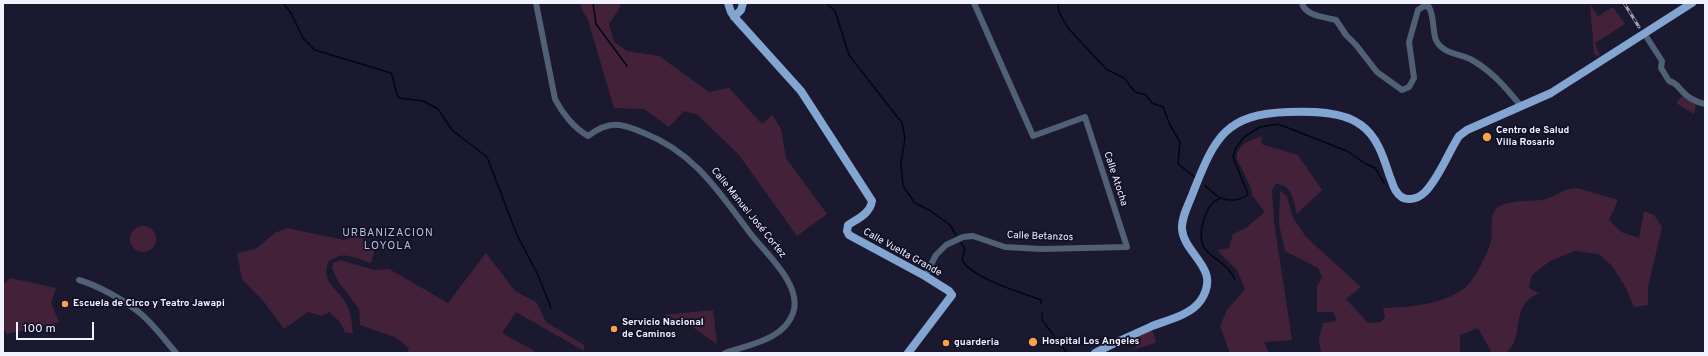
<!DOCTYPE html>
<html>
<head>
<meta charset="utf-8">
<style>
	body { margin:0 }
	#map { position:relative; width:1708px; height:356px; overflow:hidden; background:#1a1930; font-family:Overpass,sans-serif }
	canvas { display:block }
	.frame { position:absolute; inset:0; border:4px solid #f1f2ff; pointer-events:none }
	.scale { position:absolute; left:16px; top:322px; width:78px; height:18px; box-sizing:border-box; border:2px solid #f1f2ff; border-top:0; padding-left:5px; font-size:12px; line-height:14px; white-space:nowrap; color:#f1f2ff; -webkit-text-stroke:3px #111026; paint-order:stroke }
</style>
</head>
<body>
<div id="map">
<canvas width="1708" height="356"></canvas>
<div class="frame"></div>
<div class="scale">100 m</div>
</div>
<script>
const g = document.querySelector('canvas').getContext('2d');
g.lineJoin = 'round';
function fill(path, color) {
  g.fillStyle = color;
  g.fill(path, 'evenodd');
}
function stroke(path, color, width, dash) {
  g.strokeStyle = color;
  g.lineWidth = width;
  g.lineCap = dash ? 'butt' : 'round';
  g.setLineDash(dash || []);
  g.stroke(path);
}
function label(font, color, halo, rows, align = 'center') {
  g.font = font + ' Overpass,sans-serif';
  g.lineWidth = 3.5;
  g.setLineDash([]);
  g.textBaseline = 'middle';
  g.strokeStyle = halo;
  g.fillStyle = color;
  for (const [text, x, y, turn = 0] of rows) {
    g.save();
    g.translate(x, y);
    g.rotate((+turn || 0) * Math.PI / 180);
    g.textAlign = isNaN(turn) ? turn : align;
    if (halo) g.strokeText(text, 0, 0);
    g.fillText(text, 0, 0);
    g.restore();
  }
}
const green = new Path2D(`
	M580,3H617L621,6L609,24L614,42L627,51L659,56L709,92L729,88L762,124L772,115L781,129L786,158L827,214L797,236L739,155L698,115L684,111L669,127L644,109L614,108L588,20L582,10Z
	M1590,4L1598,16L1613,7L1625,24L1595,43L1600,57L1594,54Z
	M1682,96L1696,105L1694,114L1676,103Z
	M1262,136L1261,144L1298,155L1322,190L1297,214C1293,200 1292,184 1276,184L1272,190L1274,222L1292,340L1264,342L1269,353H1230L1220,326L1227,310L1245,289L1237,270L1217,250L1229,248L1233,234L1247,227L1265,212L1252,195L1251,188L1237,159V153L1243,144Z
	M1577,188L1618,200L1609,220L1621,232L1639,238L1644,211L1654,215L1662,227L1648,287V305L1634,307L1626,288L1613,267L1599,254L1575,251L1550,261L1532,275L1529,286L1532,290L1539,293C1508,306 1526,337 1506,353H1492L1478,328L1460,335V353H1321L1319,339L1323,323L1337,321L1333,312H1317V286L1322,277L1318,268L1285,251L1279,224L1280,191L1287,196L1293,218L1306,237L1361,287L1346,299L1368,323L1381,322L1385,317L1383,308C1410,307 1440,305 1462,290C1473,284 1488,253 1491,241C1493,233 1490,221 1493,214C1500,196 1535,204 1549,198C1561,193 1563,189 1577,188Z
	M130 239a13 13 0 1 1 26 0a13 13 0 1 1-26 0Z
	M287,228L344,240L352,238L356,231L374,252L371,263C352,257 344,250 328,262C322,283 334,285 344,300C351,310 352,323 353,334L345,332L340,322L329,312L322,316L308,312L284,329L264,302L242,279L237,253L256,249L275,233Z
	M486,253L515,291L537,303L546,322L584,345V351L516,312L502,333L533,350L536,353H407L409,348L395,337L360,325L359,309L338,281L332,268L333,263L340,260L374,270L389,269L448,303Z
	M10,278L56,288L51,303L59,322L7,334L3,327V285Z
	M713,310L717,344L691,326L669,319L664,315Z
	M1152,329L1156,341L1155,343L1126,352L1135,348L1137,344L1134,337Z`);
const stream = new Path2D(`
	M283,3L291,13L303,38L315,50L391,73C395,81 394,91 399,98L423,101L438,109L452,130L487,157L517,235L538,275L551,308
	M593,3L596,24L627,66
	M826,3L835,11L849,55L902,123L905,138L901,163L903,186L915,203L929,210L950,225L956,235
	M1058,3L1059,12L1068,28L1106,69L1124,78L1135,92L1146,95L1152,103L1163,107L1170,125L1180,142L1178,164L1196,178
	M1205,186C1210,189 1215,196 1221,198C1230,202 1242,200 1248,194L1233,157L1236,148L1244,137L1260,127L1278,124L1347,151L1366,164L1375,168L1384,183
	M1221,198C1210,202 1208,209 1204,219C1191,260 1224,253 1235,280
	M961,243L965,249L962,260C973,279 1020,292 1041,300V304
	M1042,313V320L1067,353`);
const minor = new Path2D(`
	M536,3L555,99C562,113 574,128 588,136C609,120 621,123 644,133C695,153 719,192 750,233C765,253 803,285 793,313C784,340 748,345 725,353
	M1302,3C1305,16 1325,17 1336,20L1346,35L1356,45L1377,72L1402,90L1409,87L1414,78L1409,42L1418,10L1424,6L1429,7C1435,18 1432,35 1437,42C1444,54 1461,54 1472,60C1493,72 1506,88 1521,106
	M1644,33L1662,61L1661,68L1669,81C1677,83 1677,86 1682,91C1688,98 1696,102 1705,104
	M925,276L936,255L946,245L963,237L973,236L1005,247L1042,249L1127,247L1085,117L1033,136L974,3
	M79,280C97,285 126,301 141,314C154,325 165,340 176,353`);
const major = new Path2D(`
	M728,3L731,12L737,20L801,91L872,201C870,214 857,219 848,225L847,231L849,235L925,276L949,291L952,295L908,353
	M734,17L741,10L743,3
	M1095,353C1113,343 1133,335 1152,326C1168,320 1191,315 1201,300C1222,268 1184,255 1182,229C1181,217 1190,202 1194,190C1215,137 1226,114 1288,112C1311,111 1343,111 1361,125C1378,137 1384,159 1390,177C1392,181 1393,187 1396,191C1403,203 1417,200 1425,192C1439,178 1448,153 1459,136L1467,130L1551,93L1692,3`);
const rail = new Path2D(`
	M1624,3L1639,27`);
const markers = [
	[1487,137,5,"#f7a149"],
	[65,304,4,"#f7a149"],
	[614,329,4,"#f7a149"],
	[1033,342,5,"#f7a149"],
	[946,343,4,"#f7a149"]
];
const poiNames = [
	["Centro de Salud",1496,131],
	["Villa Rosario",1496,143],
	["Escuela de Circo y Teatro Jawapi",73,304],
	["Servicio Nacional",622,323],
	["de Caminos",622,335],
	["Hospital Los Angeles",1042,342],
	["guarderia",954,343]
];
const streetNames = [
	["Calle Atocha",1115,179,72],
	["Calle Manuel José Cortez",748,213,51],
	["Calle Betanzos",1040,237,2],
	["Calle Vuelta Grande",902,253,29]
];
const neighbourhoodNames = [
	["URBANIZACION",388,234],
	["LOYOLA",388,247]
];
fill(green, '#432239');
stroke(stream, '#000810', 1.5);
stroke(minor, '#506076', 6);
stroke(major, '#83a5d2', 8);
stroke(rail, '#a3a4b4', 3);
stroke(rail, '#111026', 1.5, [4.5]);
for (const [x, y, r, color] of markers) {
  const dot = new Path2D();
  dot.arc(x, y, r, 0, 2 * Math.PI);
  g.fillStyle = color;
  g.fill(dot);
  stroke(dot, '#111026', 1.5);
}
label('bold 10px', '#f1f2ff', '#111026', poiNames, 'left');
label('10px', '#f1f2ff', '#111026', streetNames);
g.letterSpacing = '1px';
label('11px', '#bebfde', '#111026', neighbourhoodNames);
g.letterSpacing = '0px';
</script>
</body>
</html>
